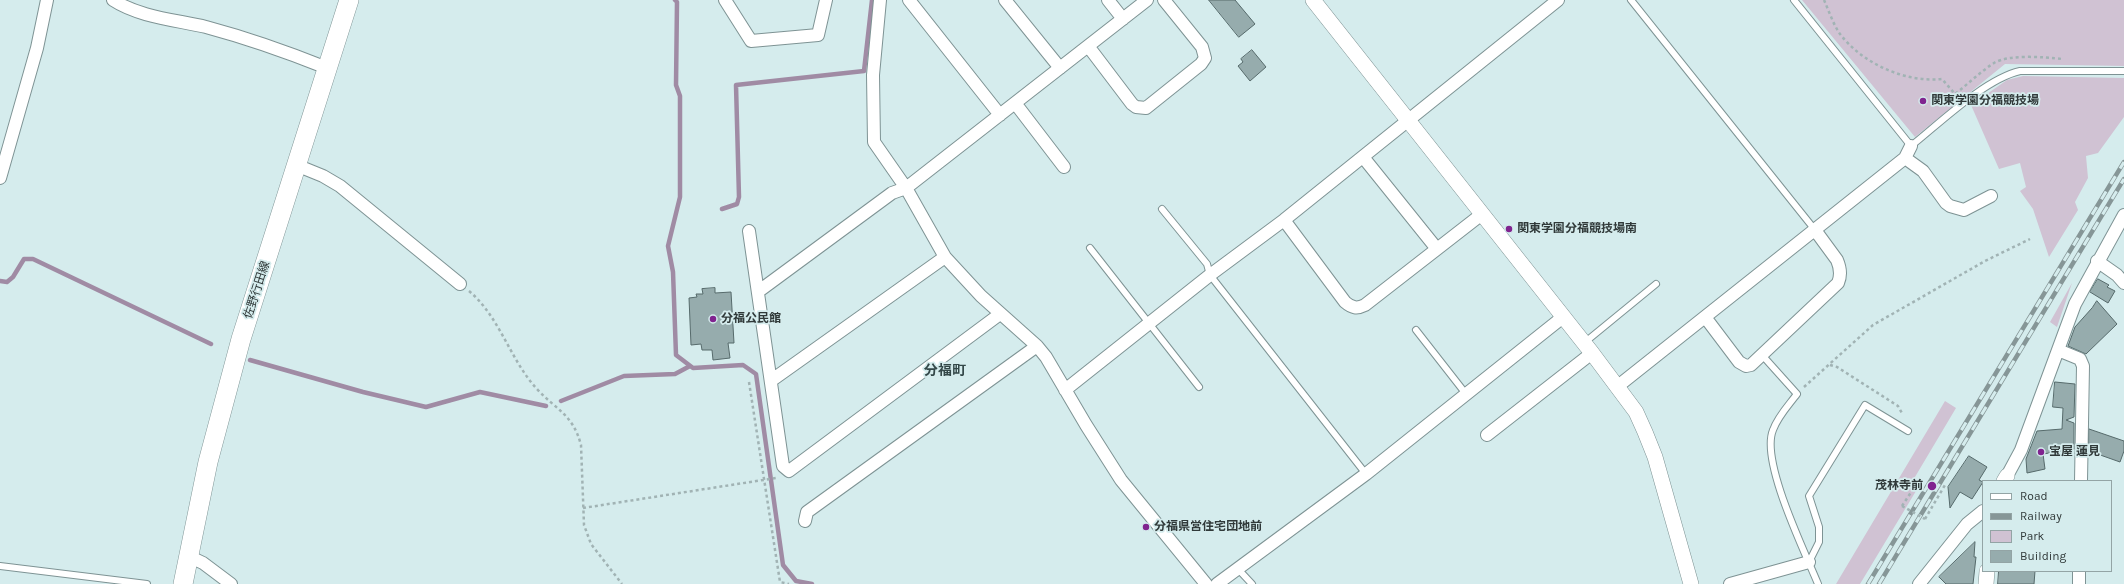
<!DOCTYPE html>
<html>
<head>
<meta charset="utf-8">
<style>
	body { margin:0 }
	#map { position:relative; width:2124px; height:584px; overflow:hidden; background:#d5eced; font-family:Karla,sans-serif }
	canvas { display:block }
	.legend { position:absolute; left:1982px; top:480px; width:130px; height:92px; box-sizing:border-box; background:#d5eced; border:1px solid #93a4a5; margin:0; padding:5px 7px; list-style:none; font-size:12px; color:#303939 }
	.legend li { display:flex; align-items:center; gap:8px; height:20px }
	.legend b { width:20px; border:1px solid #93a4a5 }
</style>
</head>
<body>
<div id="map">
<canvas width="2124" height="584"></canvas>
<ul class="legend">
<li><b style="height:5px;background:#fff"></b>Road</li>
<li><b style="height:5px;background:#869697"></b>Railway</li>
<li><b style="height:11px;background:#d0c2d3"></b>Park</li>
<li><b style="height:11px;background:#96acad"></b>Building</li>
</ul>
</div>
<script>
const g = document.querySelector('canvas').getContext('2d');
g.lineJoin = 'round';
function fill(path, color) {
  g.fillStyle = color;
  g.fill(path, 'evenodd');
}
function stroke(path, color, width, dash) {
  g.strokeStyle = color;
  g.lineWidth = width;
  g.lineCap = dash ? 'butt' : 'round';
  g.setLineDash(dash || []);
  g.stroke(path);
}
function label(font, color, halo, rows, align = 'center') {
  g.font = font + ' Karla,"Noto Sans JP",sans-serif';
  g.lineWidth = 3.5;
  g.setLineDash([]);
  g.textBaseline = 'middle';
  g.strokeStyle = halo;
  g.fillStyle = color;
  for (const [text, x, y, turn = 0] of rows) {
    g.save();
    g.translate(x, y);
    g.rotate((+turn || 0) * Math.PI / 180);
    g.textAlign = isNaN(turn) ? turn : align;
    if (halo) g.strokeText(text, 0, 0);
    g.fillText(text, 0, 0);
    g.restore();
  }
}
const green = new Path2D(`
	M1802,0H2124V66L2005,64L1915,137Z
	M2023,76L2124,78V117L2098,153L2086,156L2088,178L2075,202L2078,210L2049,257L2033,209L2020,191L2026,187L2020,163L1999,169L1971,105L2007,80Z
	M2072,283L2057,327L2050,322Z
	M1945,401L1956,408L1912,482L1919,486L1860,584H1836Z`);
const stream = new Path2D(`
	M675,0L677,2L676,85L680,96V197L668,246L673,272L676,355L693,368L743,365L756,374L783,565L796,581L812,584
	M722,209L737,204L739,197L736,85L864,71L872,0
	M0,281L7,282L13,277L24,259H33L211,344
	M250,360L363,392L426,407L480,392L546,406
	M561,401L624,376L675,374L690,366`);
const building = new Path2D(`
	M1209,0H1235L1255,24L1239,37Z
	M1252,50L1266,67L1250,81L1238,66L1243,62L1241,59Z
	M2098,279L2109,285L2107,287L2115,291L2108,303L2090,292Z
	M715,288V293L731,292L734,343H728L730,358L713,360L712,350H702L701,344L691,345L689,298L697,297L696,294H703L702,289Z
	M2097,301L2117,324L2086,354L2068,346L2075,327L2092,308Z
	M2055,382L2075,384L2074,417L2066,420L2074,423V449L2043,454L2045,469L2027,473L2026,459L2037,431L2062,429L2063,408L2053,407Z
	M2089,429L2124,441V451L2120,462L2089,451Z
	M1969,456L1987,467L1979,480L1983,482L1972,499L1960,492L1950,508L1948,487Z
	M1975,542L1974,557H1976L1973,584H1946L1939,577Z
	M1999,571H2035L2034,584H1998Z`);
const path = new Path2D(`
	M1824,0C1829,11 1833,24 1840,34C1862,63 1905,83 1942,79L1955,94C1968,84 1980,72 1994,63C2009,54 2045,57 2062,59
	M469,291C500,317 510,360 537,389C556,410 573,414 581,445L584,525L591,544L622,584
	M1830,365L1837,367L1898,406L1903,415
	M749,382L780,582L789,584
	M1804,387L1873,325L1985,261L2030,239
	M1902,506L1921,477
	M583,508L776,478
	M1925,519L1945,485`);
const service = new Path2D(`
	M1631,0L1815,230
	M1794,0L1911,146C1940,123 1985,79 2020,71H2124
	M1162,209L1207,264L1210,275L1366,474
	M1090,248L1199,387
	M1416,330L1466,394
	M1584,343L1656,284
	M1762,355L1797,394C1788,406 1778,416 1773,430C1760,461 1805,552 1818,584
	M1809,562L1819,542V527L1809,496L1865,405L1908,431
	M0,566L147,584
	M1238,569L1252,584`);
const minor = new Path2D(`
	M113,0C139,17 176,20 206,27C247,38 287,52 327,68
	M725,0L751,41L818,35L826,0
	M880,0L873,75L874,142L906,188L945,257L981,296L1037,346L1046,357L1086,425L1121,480L1206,584
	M909,0L1000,115
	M1005,0L1060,68
	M1108,0L1123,19
	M1088,46L1132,104L1136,107L1146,108L1201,64L1205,58L1202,47L1164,0
	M1015,103L1064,167
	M1363,157L1437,249
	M1905,158L1923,171L1946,203L1950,206L1964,210L1991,196
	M296,165L323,176L340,186L460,284
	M0,178L37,48L47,0
	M1284,220L1345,302C1352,308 1357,309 1365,305L1482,214
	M749,231L783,466L789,471L1000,314
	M2097,261L2117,275L2124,283
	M759,291L892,193L906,188L1147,0
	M1705,317L1739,362L1746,366L1751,365L1838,283C1841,276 1840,267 1837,260L1815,230
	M2058,350L2080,359L2083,366L2081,481
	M772,380L945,257
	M1618,386L1905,158L1911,146
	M1065,390L1210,275L1284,220L1558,0
	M1487,435L1592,353
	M2007,476L2021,450L2075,304L2124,215
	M805,521L807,512L1037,346
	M188,556L203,563L231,584
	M1217,584L1366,474L1563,317
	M1730,584L1809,562
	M1919,584L1967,524L1983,511
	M2079,584V571`);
const tertiary = new Path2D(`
	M1313,0L1592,353L1636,412L1645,432L1655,457L1691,584
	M2004,481L2007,476
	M1986,584L1987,571`);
const primary = new Path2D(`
	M183,584L208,462L241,339L349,0`);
const rail = new Path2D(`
	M1868,584L2124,162
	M1879,584L2124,179`);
const pathBridge = new Path2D(`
	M1902,506L1925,519`);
const markers = [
	[1923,101,4,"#80238f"],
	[1509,229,4,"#80238f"],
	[713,319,4,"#80238f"],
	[2041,452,4,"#80238f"],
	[1932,486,5,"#80238f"],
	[1146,527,4,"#80238f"]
];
const poiNames = [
	["関東学園分福競技場",1931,101],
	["関東学園分福競技場南",1517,229],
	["分福公民館",721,319],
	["宝屋 蓮見",2049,452],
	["茂林寺前",1923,486,"right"],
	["分福県営住宅団地前",1154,527]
];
const streetNames = [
	["佐野行田線",257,290,-72]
];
const quarterNames = [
	["分福町",945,371]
];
fill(green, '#d0c2d3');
stroke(stream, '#a08ba4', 4.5);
fill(building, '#96acad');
stroke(building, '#566a6b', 1);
stroke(service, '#7e9394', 8);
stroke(minor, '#7e9394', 14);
stroke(tertiary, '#7e9394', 16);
stroke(primary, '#7e9394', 20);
stroke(path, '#a1b3b4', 2.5, [3, 3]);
stroke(service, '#fff', 6);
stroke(minor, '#fff', 12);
stroke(tertiary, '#fff', 15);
stroke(primary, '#fff', 19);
stroke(rail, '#869697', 4.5);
stroke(rail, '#d5eced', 3, [9]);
stroke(pathBridge, '#a1b3b4', 2.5, [3, 3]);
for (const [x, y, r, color] of markers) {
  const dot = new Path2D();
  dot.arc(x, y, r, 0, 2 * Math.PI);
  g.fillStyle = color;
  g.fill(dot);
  stroke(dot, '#d5eced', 1.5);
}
label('bold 12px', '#303939', '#d5eced', poiNames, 'left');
label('12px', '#303939', '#d5eced', streetNames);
label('bold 14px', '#344849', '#d5eced', quarterNames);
</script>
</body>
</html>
